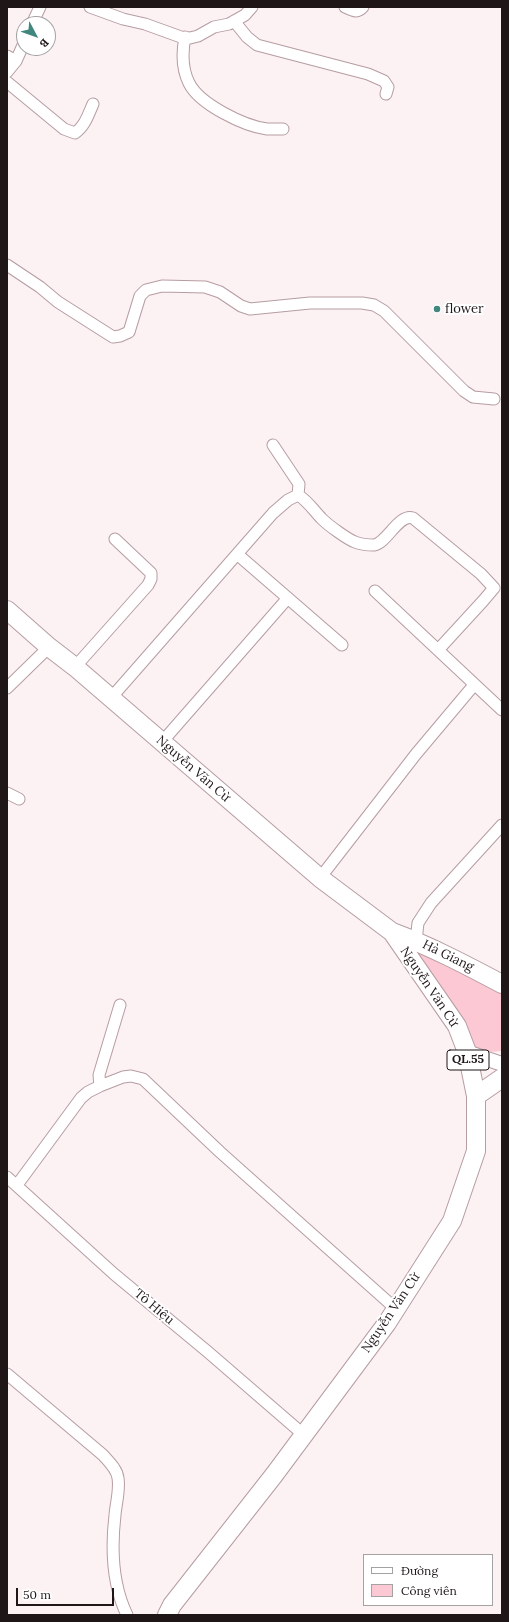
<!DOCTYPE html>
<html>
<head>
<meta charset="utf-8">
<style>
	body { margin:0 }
	#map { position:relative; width:509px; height:1622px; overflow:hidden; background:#fcf1f3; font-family:Lora,serif }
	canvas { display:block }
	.frame { position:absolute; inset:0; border:8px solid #1f1618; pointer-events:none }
	.legend { position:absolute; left:363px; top:1554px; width:130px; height:52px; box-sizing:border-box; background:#fff; border:1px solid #a5a2a3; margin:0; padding:5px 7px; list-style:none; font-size:12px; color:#1f1618 }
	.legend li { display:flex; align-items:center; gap:8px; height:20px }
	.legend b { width:20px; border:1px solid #a5a2a3 }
	.north { position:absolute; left:16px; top:16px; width:40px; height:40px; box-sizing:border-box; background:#fff; border:1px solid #a5a2a3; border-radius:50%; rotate:131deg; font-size:11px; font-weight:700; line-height:16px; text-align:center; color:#1f1618 }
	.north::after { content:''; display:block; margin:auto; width:14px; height:18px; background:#41877d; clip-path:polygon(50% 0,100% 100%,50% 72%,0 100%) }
	.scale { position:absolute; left:16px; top:1588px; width:98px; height:18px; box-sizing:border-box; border:2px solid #1f1618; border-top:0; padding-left:5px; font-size:12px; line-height:14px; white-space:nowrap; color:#1f1618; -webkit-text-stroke:3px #fff; paint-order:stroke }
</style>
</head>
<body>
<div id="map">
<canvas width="509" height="1622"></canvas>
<div class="frame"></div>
<ul class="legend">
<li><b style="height:5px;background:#fff"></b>Đường</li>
<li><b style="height:11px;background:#fbc8d4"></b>Công viên</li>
</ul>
<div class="north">B</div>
<div class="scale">50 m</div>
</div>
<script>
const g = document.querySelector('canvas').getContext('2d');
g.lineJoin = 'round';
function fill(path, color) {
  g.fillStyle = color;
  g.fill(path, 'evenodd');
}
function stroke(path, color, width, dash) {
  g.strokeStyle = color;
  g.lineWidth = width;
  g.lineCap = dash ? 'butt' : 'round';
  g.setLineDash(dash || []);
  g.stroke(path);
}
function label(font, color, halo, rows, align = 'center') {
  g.font = font + ' Lora,serif';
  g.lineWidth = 4;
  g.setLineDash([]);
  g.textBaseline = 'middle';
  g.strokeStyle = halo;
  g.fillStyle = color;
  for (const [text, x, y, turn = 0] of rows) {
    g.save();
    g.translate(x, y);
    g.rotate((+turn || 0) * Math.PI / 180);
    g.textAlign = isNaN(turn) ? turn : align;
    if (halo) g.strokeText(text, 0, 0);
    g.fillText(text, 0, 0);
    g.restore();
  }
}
const green = new Path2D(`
	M420,950L502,987V1051C492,1052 482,1053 474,1046L456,1010L420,956Z`);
const minor = new Path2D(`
	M90,7L123,19L145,24L181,37L190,38L198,36L214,27L229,24L245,15L252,7
	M345,7C352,10 357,14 363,7
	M234,21L247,37L257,45L368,74L384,81L388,87L386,94
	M32,24L40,7
	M185,37C182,52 182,69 189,83C199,104 244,126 267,129C272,129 277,129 283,129
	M7,56L16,61
	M7,72L16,61L24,43
	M7,82L64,129L75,133C85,126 88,115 93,104
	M7,265L40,287L58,302L113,337L120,336L129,332L140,296L146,290L162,286L205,287L220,292L241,306L250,309L310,303H362L374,305L384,311L464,391L473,397L494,399
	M273,445L299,484L298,495
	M298,495C308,501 314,511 322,519C328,525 347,539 355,542C360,544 368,545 374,545C387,543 399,513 413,518L481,574L494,588L483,601L438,650
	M237,554L342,645
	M375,591L502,710
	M75,667L148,585L151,579V573L115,539
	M7,688L49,647
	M111,698L273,513L288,500L298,495
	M162,742L287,599
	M7,793L19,799
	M320,878L416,754L474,685
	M416,941L418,923L431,903L502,825
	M100,1086L99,1075L120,1005
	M7,1177L114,1274L208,1352L304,1435
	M17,1185L81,1098L88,1092L100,1086L123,1077L131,1076L143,1079L220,1152L396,1309
	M7,1374L103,1455C109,1462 117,1469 118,1478C120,1490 116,1503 115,1515C111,1549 112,1584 127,1615`);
const tertiary = new Path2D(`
	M467,1052L502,1064`);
const trunk = new Path2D(`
	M7,610L49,647L75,667L320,878L392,932L457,1026L467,1052L476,1096V1151L452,1221L387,1323L274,1475L172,1605L167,1615
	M392,932C430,946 466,965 502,984
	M476,1096L502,1078`);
const markers = [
	[437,309,4,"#41877d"]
];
const shields = [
	[468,1060,42]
];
const shieldNames = [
	["QL.55",468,1060]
];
const poiNames = [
	["flower",445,309]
];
const streetNames = [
	["Nguyễn Văn Cừ",193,769,41],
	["Hà Giang",448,956,26],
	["Nguyễn Văn Cừ",429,987,56],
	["Tô Hiệu",154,1307,40],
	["Nguyễn Văn Cừ",391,1313,-56]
];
fill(green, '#fbc8d4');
stroke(minor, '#b69da2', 13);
stroke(tertiary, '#b69da2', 16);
stroke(trunk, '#b69da2', 20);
stroke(minor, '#fff', 11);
stroke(tertiary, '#fff', 14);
stroke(trunk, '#fff', 18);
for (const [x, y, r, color] of markers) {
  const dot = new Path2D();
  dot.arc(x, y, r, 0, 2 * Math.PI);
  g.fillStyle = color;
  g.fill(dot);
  stroke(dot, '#fff', 1.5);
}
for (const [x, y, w] of shields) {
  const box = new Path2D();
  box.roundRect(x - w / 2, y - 10, w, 20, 3);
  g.fillStyle = '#fff';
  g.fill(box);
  stroke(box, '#1f1618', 1);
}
label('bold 12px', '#1f1618', null, shieldNames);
label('13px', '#1f1618', '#fff', poiNames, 'left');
label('13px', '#1f1618', '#fff', streetNames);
</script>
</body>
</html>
